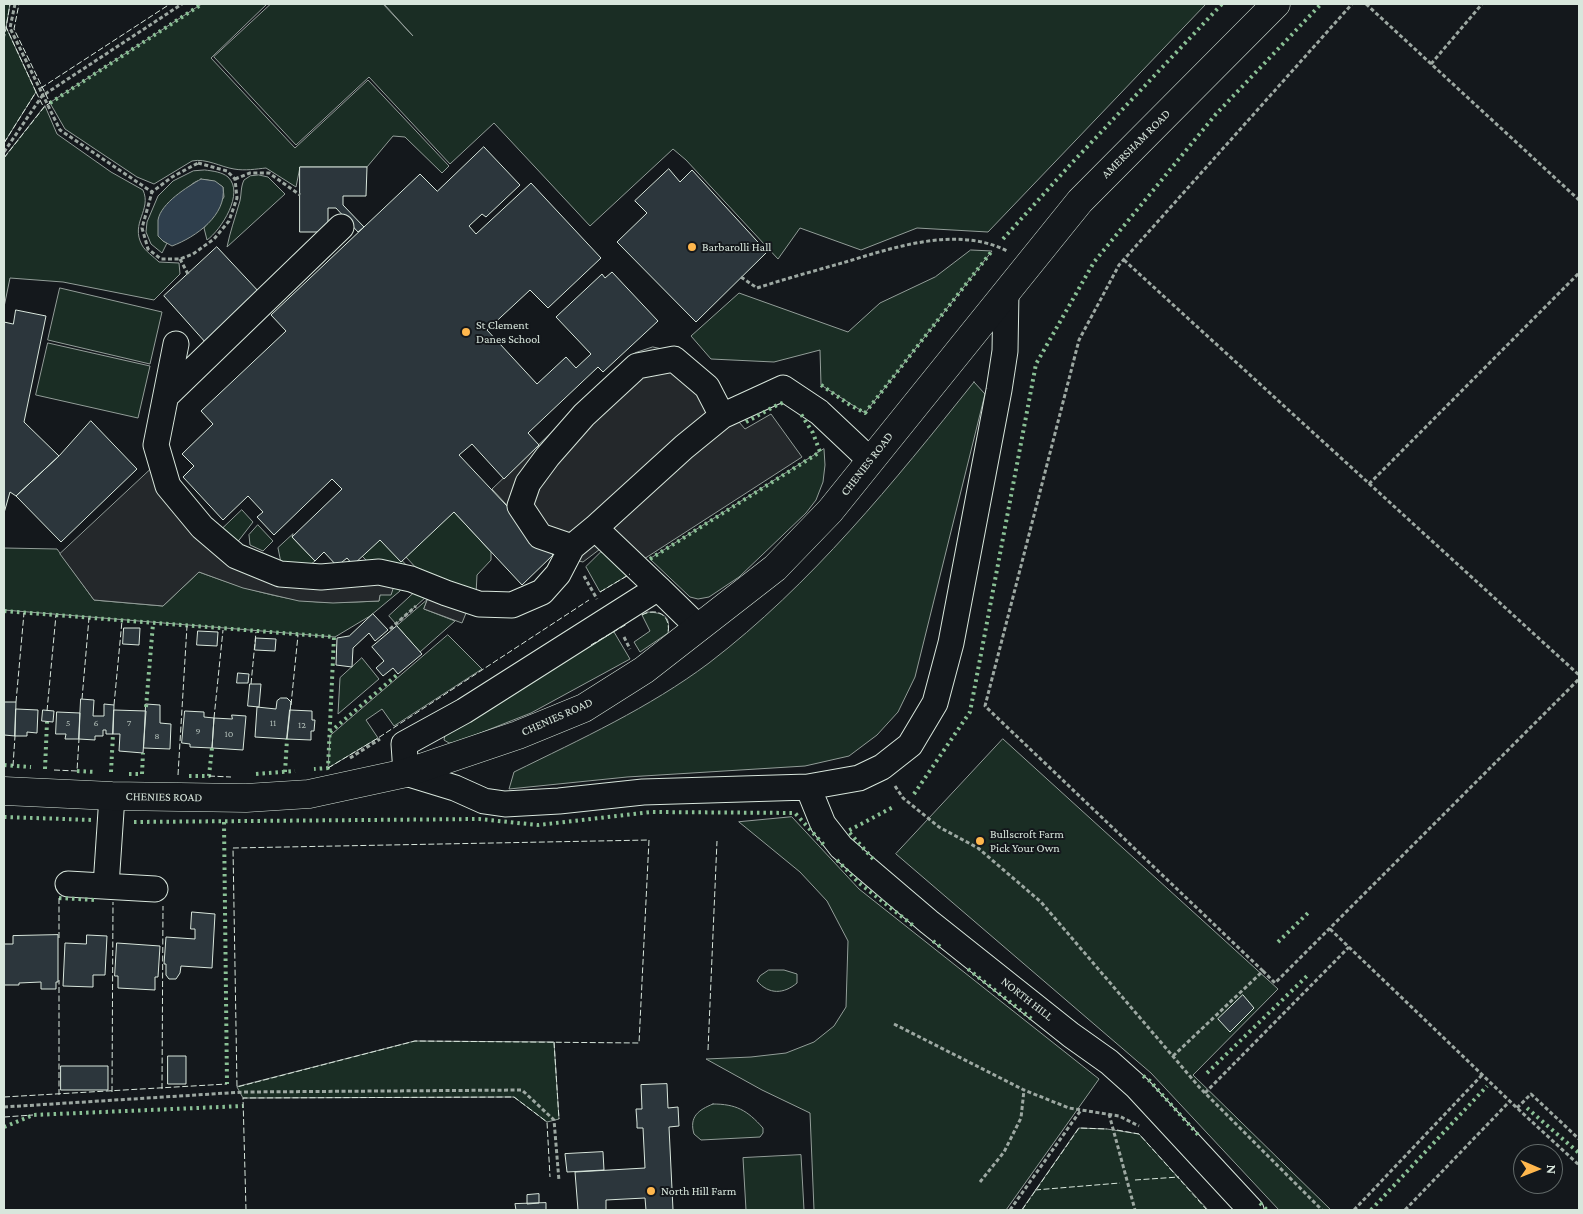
<!DOCTYPE html>
<html>
<head>
<meta charset="utf-8">
<style>
	body { margin:0 }
	#map { position:relative; width:1583px; height:1214px; overflow:hidden; background:#14181c; font-family:"Crimson Pro",serif }
	canvas { display:block }
	.frame { position:absolute; inset:0; border:5px solid #d8e6dc; pointer-events:none }
	.north { position:absolute; left:1513px; top:1144px; width:50px; height:50px; box-sizing:border-box; background:#14181c; border:1px solid #626a69; border-radius:50%; rotate:91deg; font-size:14px; font-weight:700; line-height:20px; text-align:center; color:#d8e6dc }
	.north::after { content:''; display:block; margin:auto; width:18px; height:22px; background:#ffb74d; clip-path:polygon(50% 0,100% 100%,50% 72%,0 100%) }
</style>
</head>
<body>
<div id="map">
<canvas width="1583" height="1214"></canvas>
<div class="frame"></div>
<div class="north">N</div>
</div>
<script>
const g = document.querySelector('canvas').getContext('2d');
g.lineJoin = 'round';
function fill(path, color) {
  g.fillStyle = color;
  g.fill(path, 'evenodd');
}
function stroke(path, color, width, dash) {
  g.strokeStyle = color;
  g.lineWidth = width;
  g.lineCap = dash ? 'butt' : 'round';
  g.setLineDash(dash || []);
  g.stroke(path);
}
function label(font, color, halo, rows, align = 'center') {
  g.font = font + ' "Crimson Pro",serif';
  g.lineWidth = 4;
  g.setLineDash([]);
  g.textBaseline = 'middle';
  g.strokeStyle = halo;
  g.fillStyle = color;
  for (const [text, x, y, turn = 0] of rows) {
    g.save();
    g.translate(x, y);
    g.rotate((+turn || 0) * Math.PI / 180);
    g.textAlign = isNaN(turn) ? turn : align;
    if (halo) g.strokeText(text, 0, 0);
    g.fillText(text, 0, 0);
    g.restore();
  }
}
const green = new Path2D(`
	M4,4H10L6,27L36,92L4,143Z
	M202,4H267L211,58L295,148L368,80L449,166L442,173L405,137L393,136L367,167H300L296,187L266,168C256,169 245,171 234,169C221,167 206,158 192,161L154,184L137,177L65,129L50,103Z
	M271,4H383L413,36L384,4H1206L988,232L917,228L861,250L800,228L778,259L686,160L673,149L590,226L494,123L450,164L369,77L296,145L214,57Z
	M45,106L57,134L111,172L143,190C152,210 130,223 142,245C145,251 154,257 159,262L179,263L180,274L154,300L63,282L10,278L4,307V158Z
	M205,170C213,171 222,172 228,177C245,193 221,230 207,240L204,228L224,197L223,187C213,180 201,176 191,185C185,190 168,232 163,241L167,243L162,253L151,244L146,232L147,222L158,196L173,181L193,171Z
	M259,175L268,177L285,194L227,247C230,232 235,218 239,204C242,196 240,188 244,180L250,176Z
	M971,250L992,251L865,413L821,385L820,350L774,362L711,359L691,336L739,293L848,332L880,303L935,277Z
	M60,288L162,312L150,364L48,340Z
	M48,343L150,366L138,418L36,395Z
	M974,382L985,394L915,677L898,712L877,735L849,756L805,766L627,777L509,789L514,772C581,739 649,708 709,663C812,584 893,483 974,382Z
	M824,449L825,465L823,482L816,500L806,513L739,577L709,597L698,599L690,597L650,559Z
	M242,510L253,522L236,544L220,531Z
	M454,512L491,552V560L477,575L476,594L418,570L406,557Z
	M258,525L273,541L263,551L250,545L249,535Z
	M293,534L292,537L315,561L306,568L281,563L278,548Z
	M381,538L409,568L371,565L362,556Z
	M4,548L57,549L94,600L163,606L199,572C232,584 264,595 299,600C325,604 352,602 379,601L380,594L396,580L400,587V591L370,616L335,637L4,610Z
	M601,552H606L630,574L600,592L586,567Z
	M415,592L426,597L396,624L389,616Z
	M427,600L424,609L455,621L420,652L397,626Z
	M648,612C663,613 671,615 668,633L640,652L634,642L650,631L642,615Z
	M614,632L630,659L531,713L455,743H449L444,740L445,735L452,730Z
	M448,635L482,669L394,726L382,709L366,720L378,738L328,768L330,736Z
	M362,658L379,679L338,714L340,678Z
	M1003,739L1278,989L1193,1075L1331,1210H1279L1151,1073L896,854Z
	M792,817L859,889L1099,1079L1006,1210H814L810,1113L762,1090L706,1059L751,1057L786,1053L814,1042L834,1026L846,1007L848,941L827,901L800,872L739,822Z
	M769,970H784L797,974V983C784,994 769,995 757,981L760,976Z
	M415,1041L554,1042L559,1119L547,1122L514,1097L243,1098L237,1087Z
	M713,1104C736,1104 747,1110 763,1128V1133L760,1137L701,1140L694,1134C689,1117 698,1110 713,1104Z
	M1079,1128L1107,1129L1139,1134L1208,1210H1022Z
	M801,1155L804,1210H746L743,1158Z`);
const parking = new Path2D(`
	M653,347L676,352L693,368L745,429L771,414L802,457L630,568L604,546L583,562L553,555L492,489L635,353Z
	M150,470L215,548L231,563L396,580L391,595H380L379,601L333,603L299,601L243,588L199,572L163,606L94,600L60,554Z
	M430,594L468,608L462,623L424,609Z`);
const water = new Path2D(`
	M201,179L215,181L223,187C227,215 196,237 172,246L163,241L158,236C158,231 158,225 158,220C161,203 187,187 201,179Z`);
const building = new Path2D(`
	M484,147L520,185L486,217L482,214L469,226L476,234L531,183L601,258L548,308L530,290L487,330L537,384L566,357L576,368L591,354L556,317L602,274L605,278L612,272L658,321L603,372L598,367L528,433L539,445L504,479L472,444L459,455L553,555L522,585L454,512L401,562L380,540L353,565L347,558L337,566L324,552L315,561L292,537L342,489L332,479L274,535L257,517L263,512L248,496L223,520L183,477L194,466L182,454L213,424L201,411L286,331L271,315L420,174L437,191Z
	M300,167H367L366,196H343V205L364,227L358,232L336,208H328V232H300Z
	M669,169L680,182L692,170L767,252L696,322L617,242L647,213L635,201Z
	M217,247L260,293L206,343L164,296Z
	M16,310L46,316L24,422L59,456L16,496L10,492L4,513V322L13,324Z
	M91,421L137,469L61,542L16,496L59,456Z
	M373,614L388,630L375,641L369,633L353,648L352,667L336,665L337,638L349,636Z
	M397,626L422,654L398,674L393,668L383,676L376,668L384,661L372,647Z
	M124,628H140L139,645L123,644Z
	M198,631L218,632L217,646L197,645Z
	M256,638L276,639L275,651L255,650Z
	M238,673L249,674L248,683H237Z
	M250,684H261L259,707L248,706Z
	M281,698H287L291,702L287,739L255,737L257,707L276,709L277,701Z
	M81,699L94,700L93,716H104V704L114,705L113,734H106V730H103V736H95V740L79,739Z
	M4,702H16L15,736L4,735Z
	M146,704L160,705V723L171,724L170,749L144,748Z
	M16,709L38,710L37,733L27,732V736H15Z
	M43,710L54,711L53,722L42,721Z
	M114,710L146,711L143,753L119,751L120,734H113Z
	M290,710L312,711V720H315L314,731H311V740L287,739Z
	M185,711L204,712V717L214,718L212,748L190,747V744L182,743Z
	M57,712L80,713L79,739H65L66,734H56Z
	M232,715L246,716L243,750L212,748L214,718L232,719Z
	M192,912L215,914L212,968L181,966L180,973L176,979H169L166,975V964H164L166,937L195,939V929H191Z
	M58,935V982H56V989H41V982L19,983V985H4V944H13V936Z
	M87,935L107,936L105,975H93V987L63,986L65,943L86,944Z
	M117,943L160,946L158,977H155V990L118,988V976H115Z
	M1243,995L1254,1008L1230,1032L1218,1019Z
	M168,1056H186V1084H168Z
	M61,1066H108V1090H61Z
	M667,1084L668,1108L678,1107L679,1126L669,1127L673,1210H646L645,1198L606,1200V1210H578L575,1172L645,1168L643,1128H637V1123L636,1109H642L641,1085Z
	M603,1152L604,1170L567,1172L565,1154Z
	M539,1194V1203L527,1204V1195Z
	M546,1203V1210H516L515,1204Z`);
const path = new Path2D(`
	M15,4L10,28L60,130L152,192
	M1366,4L1579,200
	M1579,4V5
	M1431,64L1482,4
	M4,152L42,96L182,4
	M198,163L227,171L235,179L237,198L229,221L214,239L193,254L180,259H161L148,249L142,228L152,192L172,177Z
	M235,179L250,173H269L300,195
	M180,259L188,274
	M1124,260L1579,675
	M741,277L757,288C785,279 814,271 842,263C893,248 956,225 1007,251
	M1369,484L1579,273
	M584,576L597,599
	M390,629L416,606
	M624,637L630,649
	M350,758L380,739
	M895,786L903,798L939,827L978,848L1041,902L1200,1088L1322,1210
	M1330,929L1517,1108L1579,1165
	M1263,971L985,706L1079,340L1119,265L1352,4
	M894,1024L1024,1090L1069,1108L1119,1116L1139,1126
	M1173,1056L1263,971L1275,983L1579,679
	M1205,1093L1349,947
	M4,1107L244,1092L522,1090L554,1120L559,1181
	M1517,1108L1531,1094L1579,1139
	M1109,1114L1135,1210
	M980,1182L1004,1152L1021,1118L1024,1090
	M1010,1210L1081,1110
	M1354,1210L1482,1075
	M1405,1210L1510,1101`);
const minor = new Path2D(`
	M176,344L156,445L168,486L202,527L236,556L280,574L321,577L379,572L411,579L446,593L479,604L512,605L542,592L558,574L572,547L595,528L684,447L722,416L783,388L819,412L870,460
	M166,396L341,227
	M595,528L658,588
	M572,547L540,536L520,506L528,483L548,456L584,415L637,366L674,359L707,387L722,416
	M699,628L658,588L464,711L404,744L406,773L455,788L484,801L505,804L559,801L643,792L808,787L859,778L882,767L910,745L935,703L951,643L999,390L1005,351L1006,292
	M808,787L823,824L841,847L929,922L1071,1035L1109,1062L1137,1087L1251,1210
	M68,884L155,889
	M106,886L112,796`);
const major = new Path2D(`
	M4,791L112,796L246,798L309,794L406,773L518,735L584,708L644,670L775,568L830,511L1080,201L1276,4`);
const hedge = new Path2D(`
	M50,103L202,4
	M1003,239L1070,165L1222,4
	M821,385L850,405L865,413L992,251
	M746,422L779,404L786,402
	M650,559L820,452L813,433L801,414
	M4,611L334,637L328,768L314,769
	M146,707L153,624
	M330,732L398,674
	M4,765L31,767
	M45,769L47,722
	M77,771L96,772
	M111,772L113,734
	M285,772L287,739
	M129,774H142L143,753
	M256,774L295,771
	M189,776H209L212,748
	M914,794L970,712L1036,364L1094,262L1216,114L1321,4
	M4,817L93,820
	M134,822L479,819L538,825L651,812L795,813L824,845
	M224,822L227,1084
	M873,859L848,831L893,807
	M837,860L859,883L915,927
	M59,898L96,900
	M933,941L943,949
	M1278,942L1309,912
	M968,969L1033,1020
	M1207,1073L1309,974
	M1143,1076L1150,1081L1200,1137
	M1527,1108L1579,1153
	M4,1127L33,1115L243,1106
	M1260,1203L1267,1210
	M1371,1210L1487,1086`);
const fence = new Path2D(`
	M4,40L10,4
	M41,88L170,4
	M36,92L44,108
	M4,143L36,92L6,27
	M4,158L45,106L50,103L14,29L19,4
	M600,592L630,574
	M642,615C657,607 671,615 668,633
	M591,645L627,624
	M251,684L256,632
	M82,699L89,618
	M16,702L24,613
	M114,705L122,621
	M291,705L298,635
	M47,711L56,615
	M214,718L223,630
	M13,766L15,736
	M328,768L378,738L589,600
	M54,770L77,771L79,739
	M178,775L187,626
	M209,776L231,777
	M4,833V817
	M649,840L639,1043L415,1041L237,1087L233,848Z
	M59,938V898
	M554,1042L559,1119
	M708,1050L717,841
	M162,1089L163,906
	M112,1092L113,902
	M59,1095V980
	M4,1097L227,1084
	M4,1117L33,1115
	M1117,1130L1139,1134L1207,1210
	M1135,1180L1179,1177
	M1035,1190L1120,1183
	M246,1210L243,1098L514,1097L547,1122L550,1177
	M1022,1210L1079,1128L1107,1129`);
const markers = [
	[692,247,5,"#ffb74d"],
	[466,332,5,"#ffb74d"],
	[980,841,5,"#ffb74d"],
	[651,1191,5,"#ffb74d"]
];
const numberNames = [
	["5",68,723],
	["6",96,723],
	["7",129,723],
	["11",273,723],
	["12",302,725],
	["9",198,731],
	["10",229,734],
	["8",157,736]
];
const streetNames = [
	["AMERSHAM ROAD",1136,144,-45],
	["CHENIES ROAD",867,464,-52],
	["CHENIES ROAD",557,717,-24],
	["CHENIES ROAD",164,797,1],
	["NORTH HILL",1027,999,38]
];
const poiNames = [
	["Barbarolli Hall",702,247],
	["St Clement",476,325],
	["Danes School",476,339],
	["Bullscroft Farm",990,834],
	["Pick Your Own",990,848],
	["North Hill Farm",661,1191]
];
fill(green, '#1a2d24');
stroke(green, '#939e99', 1);
fill(parking, '#24282b');
stroke(parking, '#939e99', 1);
fill(water, '#2f3f4d');
stroke(water, '#939e99', 1);
fill(building, '#2c363c');
stroke(building, '#d8e6dc', 1);
stroke(minor, '#d8e6dc', 27);
stroke(major, '#d8e6dc', 29);
stroke(path, '#9da8a2', 3, [4, 2.5]);
stroke(minor, '#14181c', 25);
stroke(major, '#14181c', 28);
stroke(hedge, '#8ac095', 4, [2.5, 4]);
stroke(fence, '#d8e6dc', 1, [6, 2.5]);
for (const [x, y, r, color] of markers) {
  const dot = new Path2D();
  dot.arc(x, y, r, 0, 2 * Math.PI);
  g.fillStyle = color;
  g.fill(dot);
  stroke(dot, '#14181c', 2);
}
label('10px', '#adbab4', null, numberNames);
label('12px', '#d8e6dc', '#14181c', streetNames);
label('12px', '#d8e6dc', '#14181c', poiNames, 'left');
</script>
</body>
</html>
